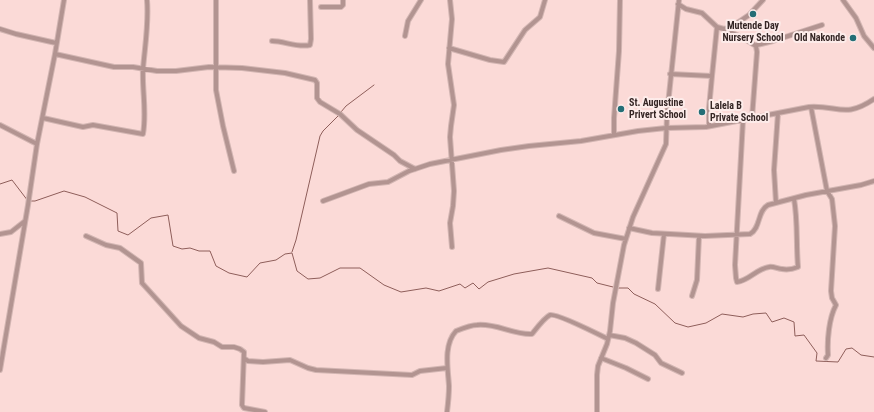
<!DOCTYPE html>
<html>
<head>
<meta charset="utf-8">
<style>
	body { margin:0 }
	canvas { display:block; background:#fbdad7 }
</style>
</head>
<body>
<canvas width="874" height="412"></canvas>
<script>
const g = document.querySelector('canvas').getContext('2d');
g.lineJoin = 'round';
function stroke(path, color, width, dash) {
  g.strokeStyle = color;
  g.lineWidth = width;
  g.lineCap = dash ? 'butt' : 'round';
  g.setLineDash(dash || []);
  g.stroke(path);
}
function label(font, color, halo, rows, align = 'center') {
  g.font = font + ' "Roboto Condensed",sans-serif';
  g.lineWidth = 4;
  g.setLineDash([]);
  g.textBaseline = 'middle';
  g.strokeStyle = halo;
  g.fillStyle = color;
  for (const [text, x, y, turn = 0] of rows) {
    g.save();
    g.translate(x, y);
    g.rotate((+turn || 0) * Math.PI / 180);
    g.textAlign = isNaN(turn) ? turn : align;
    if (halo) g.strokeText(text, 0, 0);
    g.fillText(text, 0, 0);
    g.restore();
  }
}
const stream = new Path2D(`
	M341,112L346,106L374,85
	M0,184L12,180L28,201
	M31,201H35L64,191L85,197L117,213L118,231L128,235L151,218L168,215L173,246L182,249L190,248L199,251H210L216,266L229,273L247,277L260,263L276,260L285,254L292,253L297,271L308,279L320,278L340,268H360L384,285L401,292L426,288L439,291L460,284L465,288L473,283L479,289L488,282L514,274L548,268L592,278L597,283L613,287
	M292,252L296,240L320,136L323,131L339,115
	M617,288H628L634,294L655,304L675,323L688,327L706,323L722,314L743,317L753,314L766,313L772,322L784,318L794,322L795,336L804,335L817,353L816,361L838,362L846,349L852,348L861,355L874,357`);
const minor = new Path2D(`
	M216,0V90L223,126L234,171
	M450,0L452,19L448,64L454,105L451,126L450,137L454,191L453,206L450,223L452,247
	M843,0L856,18L864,36L874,48
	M678,4L686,9L702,13L717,27L724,29L733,26L749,15L763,0
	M321,7H341L343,5V0
	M0,29L16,34L56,43
	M724,29L743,38L756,46L757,52L752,118
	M405,36L408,21L421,0
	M272,41C284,41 298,48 310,45L311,39L310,0
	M756,46L757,45L773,41L822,25
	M449,48L490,60L504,62L525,30L540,17L545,0
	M55,54L114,67H133L157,71H176L209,67L242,68L285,73L315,80L317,83V98L320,102L340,114L357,130L394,155L400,161L415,169
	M670,74L712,76L717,27
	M811,107L827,191L832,199L835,226L831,291L832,298L836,305C829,318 827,340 828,355L826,358
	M43,118L83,127L93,125L143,134C147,112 142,91 143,69C145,45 149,23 147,0
	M743,120L735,265L736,278L737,282C750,280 756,269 769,267C773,266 778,269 782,269C787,270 793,269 798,267C796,244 798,221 794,199
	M0,125L37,144
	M709,126V108L712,76
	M614,135V118L619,51L620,0
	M323,201L369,184L388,182L409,171L430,164L501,150L529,146L581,141L638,131L666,128L706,127L809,107C838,105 845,119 874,99
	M776,203L774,170L778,113
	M559,216L594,233L626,239
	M629,228L652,233L688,235L705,236L750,234C761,228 757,211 768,205L806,195L861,185L874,181
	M0,234L11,232L25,221
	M86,236L106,245L120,248L141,263L142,283L181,326L199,338L214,342L222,347H234L240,349L244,352L242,405L244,408L265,412
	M658,289L664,234
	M692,296L697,280L699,236
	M609,335L625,338L636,343L655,355L661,363L682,373
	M601,358L626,368L648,379
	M245,359L248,361L263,362L290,360L308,368L316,370L412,375L420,371L447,368
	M0,370L28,205L37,144L55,54L64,0
	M447,412C448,404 449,395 449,386C448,369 443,345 456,331C461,329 473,325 477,325C495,323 512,334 530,334H532C536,329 544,318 550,315C556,313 600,335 608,339
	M597,412V375L598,366L607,344L610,331L613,303L624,245L633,217L666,144L667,114L679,0`);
const markers = [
	[753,14,4,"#246e76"],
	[853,38,4,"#246e76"],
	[621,109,4,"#246e76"],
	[702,112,4,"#246e76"]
];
const poiNames = [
	["Mutende Day",753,26,"center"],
	["Nursery School",753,38,"center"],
	["Old Nakonde",845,38,"right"],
	["St. Augustine",629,103],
	["Privert School",629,115],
	["Lalela B",710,106],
	["Private School",710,118]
];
stroke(stream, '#8e5e5a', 1);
stroke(minor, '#d3b6b3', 6);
stroke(minor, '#b29491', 4);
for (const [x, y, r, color] of markers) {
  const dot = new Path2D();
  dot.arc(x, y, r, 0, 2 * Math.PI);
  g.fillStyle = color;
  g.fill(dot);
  stroke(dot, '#fdecea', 1.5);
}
label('bold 10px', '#352625', '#fdecea', poiNames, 'left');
</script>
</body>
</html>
